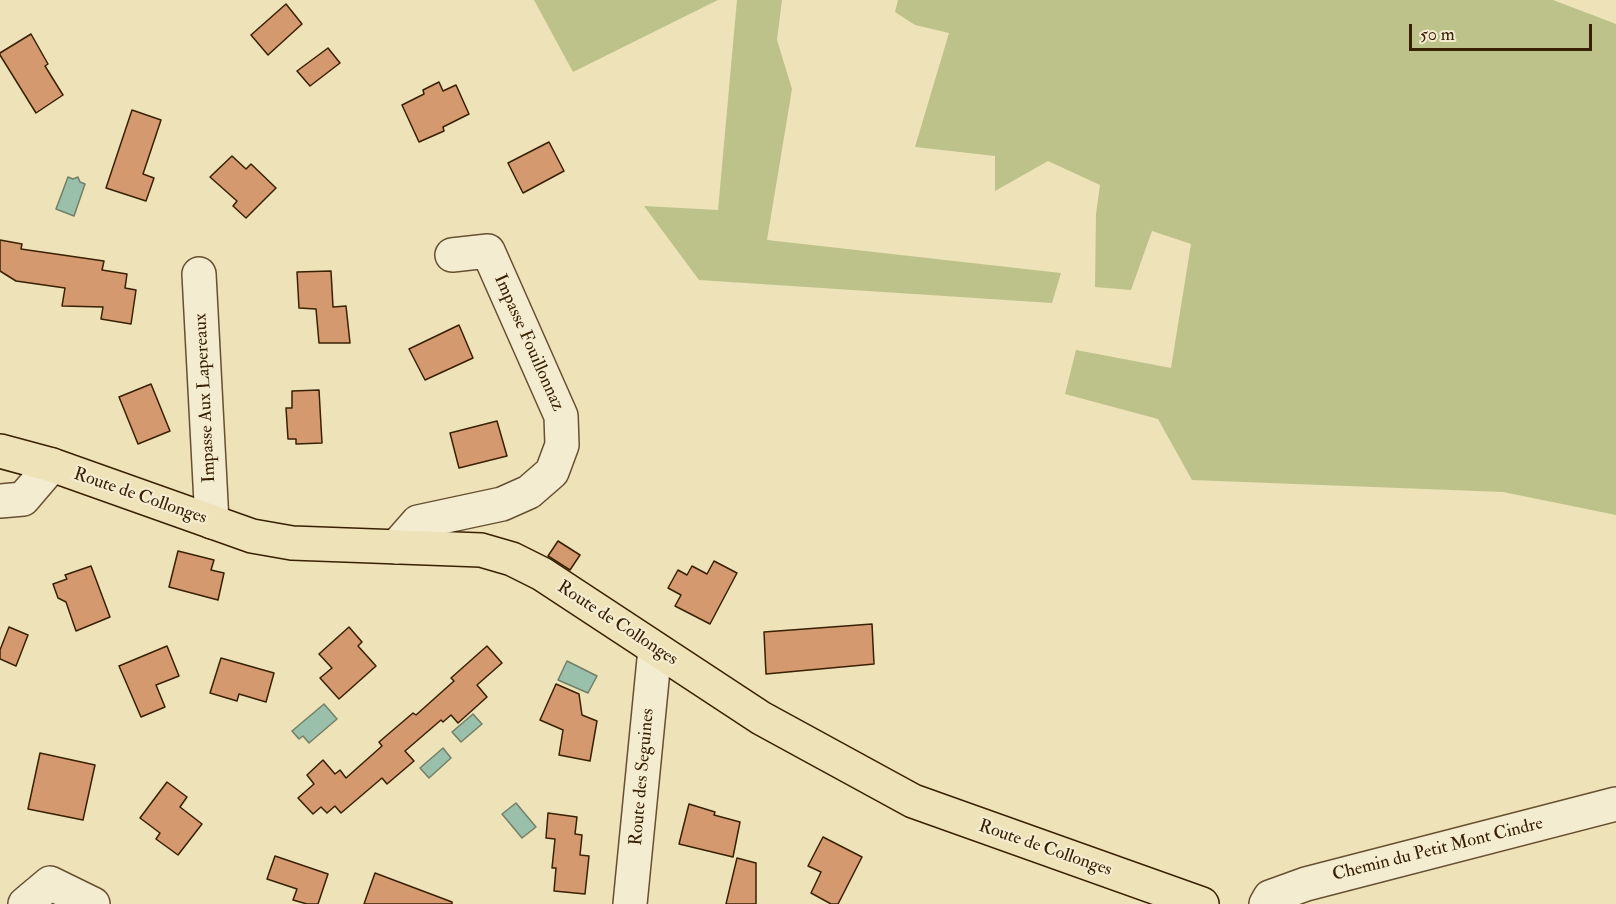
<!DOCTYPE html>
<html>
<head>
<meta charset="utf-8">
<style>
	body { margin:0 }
	#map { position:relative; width:1616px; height:904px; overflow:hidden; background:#eee2b8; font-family:"IM FELL Double Pica",serif }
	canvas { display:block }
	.scale { position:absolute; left:1409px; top:24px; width:183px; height:27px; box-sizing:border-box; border:3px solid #382002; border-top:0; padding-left:8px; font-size:18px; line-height:21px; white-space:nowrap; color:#382002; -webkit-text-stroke:4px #f4ecd1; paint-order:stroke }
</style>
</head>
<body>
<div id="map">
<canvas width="1616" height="904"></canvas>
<div class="scale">50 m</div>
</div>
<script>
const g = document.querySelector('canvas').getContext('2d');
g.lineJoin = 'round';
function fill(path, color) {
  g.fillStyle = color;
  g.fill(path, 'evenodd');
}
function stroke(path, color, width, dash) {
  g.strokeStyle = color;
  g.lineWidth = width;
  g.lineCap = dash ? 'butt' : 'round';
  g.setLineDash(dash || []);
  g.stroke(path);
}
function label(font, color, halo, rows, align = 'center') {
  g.font = font + ' "IM FELL Double Pica",serif';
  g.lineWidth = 4.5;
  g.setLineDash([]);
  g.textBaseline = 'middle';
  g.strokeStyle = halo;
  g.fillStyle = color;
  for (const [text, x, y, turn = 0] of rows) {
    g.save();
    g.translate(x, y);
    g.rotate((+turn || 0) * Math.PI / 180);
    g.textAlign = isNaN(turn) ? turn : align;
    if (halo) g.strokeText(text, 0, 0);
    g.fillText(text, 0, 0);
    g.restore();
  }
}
const green = new Path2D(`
	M534,0H718L573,72Z
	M737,0H782L777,40L792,89L767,240L1061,273L1052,303L699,280L644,206L718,210Z
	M898,0H1553L1616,24V515L1503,492L1192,480L1158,419L1065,394L1076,350L1171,368L1191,244L1152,231L1131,290L1095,287L1096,214L1100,185L1048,161L995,191V156L915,147L949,33L915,25L895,12Z`);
const water = new Path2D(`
	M68,177L73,179L78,177L80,182L85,184L74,216L56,209Z
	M567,661L597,676L588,693L558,680Z
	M324,704L337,719L309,743L303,736L299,739L292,731Z
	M473,714L482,724L461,742L452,732Z
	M443,748L451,758L429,778L420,768Z
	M516,803L536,827L522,838L502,814Z`);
const building = new Path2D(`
	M286,4L302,24L268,55L251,35Z
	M31,34L48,64L45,66L63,95L36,113L0,55V53Z
	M328,48L340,63L310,86L297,71Z
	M439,82L443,91L456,85L469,114L443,127L444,131L419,142L402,105L424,94L423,90Z
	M132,110L161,120L143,174L154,178L146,201L106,188Z
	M549,142L564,171L523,193L508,163Z
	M232,156L246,169L251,164L276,188L246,218L233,206L237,201L210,177Z
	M0,240L22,244L21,249L104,261L102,270L127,274L125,288L136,290L131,324L101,319L103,307L62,306L65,288L16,281L0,271Z
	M331,271L333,307L346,306L350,343H319L316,309L299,308L297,272Z
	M459,325L473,358L425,380L409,349Z
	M151,384L170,431L138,444L119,397Z
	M319,390L322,443L296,444V439H288L286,408H292V391Z
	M497,421L507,456L459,468L450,433Z
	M558,541L580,555L570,570L548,556Z
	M178,551L214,560L211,570L224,573L218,600L169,587Z
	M714,561L737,573L710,624L675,606L681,595L668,588L678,570L687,575L692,566L707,574Z
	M91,566L110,617L76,631L66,602L58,598L53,584L67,579L65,575Z
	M872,624L874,664L766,674L764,632Z
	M9,627L28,635L16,666L0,659V650Z
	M349,627L362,642L358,646L376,666L339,699L320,678L332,668L319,654Z
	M167,646L179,676L156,685L165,707L141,717L119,666Z
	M487,646L502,663L477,685L487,697L458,723L451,715L443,722L441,720L405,751L414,761L387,784L382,778L341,813L335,806L327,813L321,807L313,814L298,798L314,784L307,775L323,760L335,774L340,770L346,778L382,746L379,742L413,713L416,715L454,681L451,678Z
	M221,658L274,673L266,702L239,694L237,701L210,693Z
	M556,684L579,694L582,715L597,721L590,761L559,755L563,730L540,720Z
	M40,753L95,765L83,820L28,809Z
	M167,782L187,797L180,807L202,824L178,855L156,839L160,833L140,818Z
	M689,804L715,812L714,815L740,822L733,857L679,844Z
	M548,813L577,817L575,834L582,835L580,855L589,856L585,894L554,891L556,868H552L555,839L546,838Z
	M823,837L862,857L838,904H831L811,893L821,872L808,866Z
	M275,856L328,874L318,904H307L293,900L297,889L267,879Z
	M737,858L756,863V904H726Z
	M375,873L452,902V904H364Z`);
const minor = new Path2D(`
	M199,274L212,522
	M0,501L23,499L52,465
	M396,547L418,522L502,504L529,492L552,472L562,445L561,416L488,251L452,255
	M25,904L50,883L93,904
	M630,904L655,649
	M1266,904L1270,897L1306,884L1616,804`);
const major = new Path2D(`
	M0,451L52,465L252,536L292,543L481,550L512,559L542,574L761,718L913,801L1202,904`);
const streetNames = [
	["Impasse Fouillonnaz",528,343,66],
	["Impasse Aux Lapereaux",206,398,-93],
	["Route de Collonges",140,497,19],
	["Route de Collonges",617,624,33],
	["Route des Seguines",643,777,-85],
	["Route de Collonges",1045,849,19],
	["Chemin du Petit Mont Cindre",1438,850,-14]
];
fill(green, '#bdc28b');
fill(water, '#9abfaa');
stroke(water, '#737f67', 1.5);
fill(building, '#d59970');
stroke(building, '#382002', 1.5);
stroke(minor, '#665030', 36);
stroke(major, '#382002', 36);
stroke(minor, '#f4ecd1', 33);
stroke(major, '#eee2b8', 33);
label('18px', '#382002', '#f4ecd1', streetNames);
</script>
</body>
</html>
